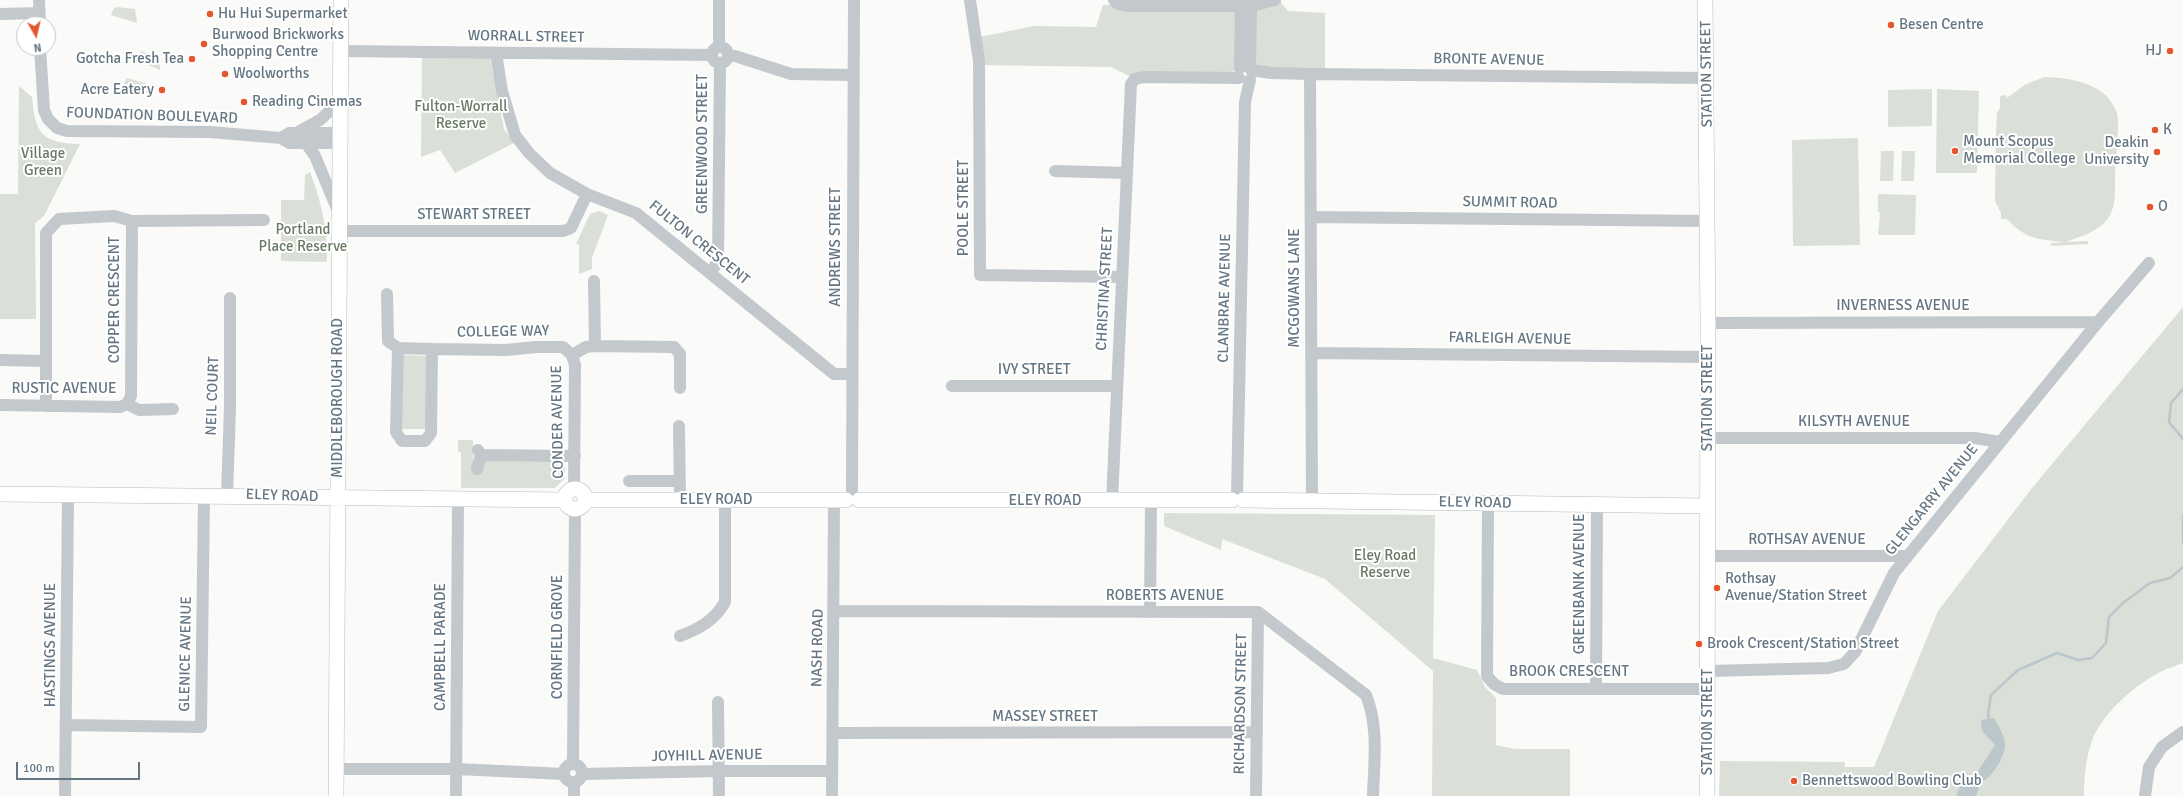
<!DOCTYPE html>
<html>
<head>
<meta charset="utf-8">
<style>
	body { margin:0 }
	#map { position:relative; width:2183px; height:796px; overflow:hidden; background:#fafaf8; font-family:Signika,sans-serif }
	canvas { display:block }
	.north { position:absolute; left:16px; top:16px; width:40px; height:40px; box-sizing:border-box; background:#fff; border:1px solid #c1c8cd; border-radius:50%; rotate:172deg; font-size:11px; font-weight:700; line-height:16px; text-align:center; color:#657683 }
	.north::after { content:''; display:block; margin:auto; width:14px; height:18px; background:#e4572e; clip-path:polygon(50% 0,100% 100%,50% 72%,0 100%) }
	.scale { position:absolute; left:16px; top:762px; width:124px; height:18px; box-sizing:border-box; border:2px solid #657683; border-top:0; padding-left:5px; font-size:12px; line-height:14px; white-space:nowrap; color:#657683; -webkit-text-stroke:3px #fff; paint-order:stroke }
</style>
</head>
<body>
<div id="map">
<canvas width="2183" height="796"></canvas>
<div class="north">N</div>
<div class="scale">100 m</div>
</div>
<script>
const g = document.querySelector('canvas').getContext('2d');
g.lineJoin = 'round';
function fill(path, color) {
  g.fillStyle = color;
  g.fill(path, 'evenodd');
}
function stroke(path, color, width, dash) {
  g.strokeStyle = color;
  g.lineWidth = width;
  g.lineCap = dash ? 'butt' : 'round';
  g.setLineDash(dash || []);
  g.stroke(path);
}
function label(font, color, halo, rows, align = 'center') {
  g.font = font + ' Signika,sans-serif';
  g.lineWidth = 4;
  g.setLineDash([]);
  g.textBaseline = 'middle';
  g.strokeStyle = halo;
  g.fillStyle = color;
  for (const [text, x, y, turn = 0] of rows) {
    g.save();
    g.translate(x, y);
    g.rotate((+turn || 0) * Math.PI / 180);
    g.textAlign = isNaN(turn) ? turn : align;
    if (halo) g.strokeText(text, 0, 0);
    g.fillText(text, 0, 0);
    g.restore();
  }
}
const green = new Path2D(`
	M1279,0L1288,11L1325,13V71L1239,70L1210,78L1135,79L1111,67L979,65L975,38L1034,26L1096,27L1103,5Z
	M117,7L135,9L137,23L111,15L114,8Z
	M141,51L160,58V70L136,60Z
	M422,57L490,58L504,129L514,143L455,173L440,150L421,157Z
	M2045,77C2071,78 2107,83 2117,113C2120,121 2116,163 2115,174C2115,191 2117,211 2104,223C2094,233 2079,237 2066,242L2088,241V244L2051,246V243L2064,242C2037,239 2027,240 2007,219H2001V213L1995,201L1996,132L1997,113L2000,108V96L2006,95L2007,98L2026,84Z
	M127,78L148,84V93H119Z
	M19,86L32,97C35,134 42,143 80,144L44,216L35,223L36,319H0V194H18Z
	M1932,89V126L1888,127V90Z
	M1937,89L1979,91L1977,173H1936Z
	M1858,138L1860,245L1793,246L1792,140Z
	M1881,151H1894L1893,181H1880Z
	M1902,151H1915L1914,181H1901Z
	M310,172C321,200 328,231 327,262L281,261V200H304L305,175Z
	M1878,194L1916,195L1915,235H1878L1880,213L1878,212Z
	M599,211L608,215L592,258V269L579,274V244H576L590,214Z
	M2183,307V663C2176,666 2167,668 2160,672C2134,686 2105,711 2093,738C2086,755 2084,778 2084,796H1719L1720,761L1845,762V767H1874L1938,611L2032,488Z
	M401,355L427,356V429H400Z
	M458,440H473V460H565V478L555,488H461V452H458Z
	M1164,513L1435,515L1433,658L1477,670L1485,687L1496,698V745L1515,749H1570V796H1432L1433,671L1325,579L1222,539L1221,550L1164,526Z`);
const water = new Path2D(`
	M1994,718C2005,738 2010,744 1998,765C1993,772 1990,777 1983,781L1978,771L1995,745L1982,731L1981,720Z
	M1974,779L1979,788L1976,796H1956L1962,782Z`);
const stream = new Path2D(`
	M2183,389L2171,403L2169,422L2183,439
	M2183,515V543
	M1989,720L1988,714L1991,695L2018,670L2057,653L2078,660L2092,658L2106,643L2109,617L2123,603L2150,583L2170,578L2183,567
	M1974,783L1982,773`);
const minor = new Path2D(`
	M39,0L40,24
	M719,0V47
	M970,0L979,61L980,275L1122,277
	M1114,0L1118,4L1127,6H1251L1275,0
	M0,14L39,13
	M712 55a8 8 0 1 1 16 0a8 8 0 1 1-16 0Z
	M40,48L44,110L48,119L57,128L67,131L210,132L281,138L289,143H339
	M340,51L712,55
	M496,53L502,91L515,135L529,153L550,173L587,194L636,213L834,374H851
	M728,56H735L791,74L852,75
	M1240,68L1241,6
	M1250,68L1251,6
	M1251,70L1271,73L1310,74L1707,78
	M1310,74L1312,502
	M298,132L320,120L339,102
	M281,138L289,133H339
	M306,143L315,156L338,211
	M1055,171L1127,173
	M1311,217L1708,221
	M132,221L264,220
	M339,231H563L571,228L587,194
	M711,272L718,261L720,63
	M594,281L595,346
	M387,294L388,341L398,348
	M1708,323L2098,322
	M432,349L398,348L396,432L402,441H425L431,433L432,349L506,350L536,347H563L572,355
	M1311,353L1708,357
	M572,355L586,347L595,346L674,347L680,354V388
	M572,355L575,365L574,489
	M0,360L46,361
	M952,386H1117
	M0,405L120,407L127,404L139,410L173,409
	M46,406V233L59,219L114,216L132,221L131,396L127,404
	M679,426L680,500
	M1708,438H1975L2000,442
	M478,450L481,455L575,456
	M477,469L481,455
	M629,481H679
	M852,493L854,0
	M227,495L230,408V298
	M1237,495L1245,102L1250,80
	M1112,501L1131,84L1135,79L1144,77L1239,78
	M1488,503L1487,676L1494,684L1503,689H1708
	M1708,556H1906
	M834,611L1258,612L1366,695C1379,727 1374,763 1373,796
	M1150,612L1151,501
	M680,636C699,629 715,620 725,602V500
	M1708,671L1828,668L1844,664L1855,652L1894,573L2098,322L2149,263
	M1596,688L1597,505
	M718,702L719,796
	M66,725L201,727L204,495
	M833,733L1257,732
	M564 773a9 9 0 1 1 18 0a9 9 0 1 1-18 0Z
	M573,764L575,509
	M336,769H457L564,774
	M582,774L719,771H832
	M65,796L68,494
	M456,796L458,499
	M574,796V783
	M832,796L834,500
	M1256,796L1258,612
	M2145,796L2149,767L2162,747L2183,732`);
const major = new Path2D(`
	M1705,0L1708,323L1707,796
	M565 499a10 10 0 1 1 20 0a10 10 0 1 1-20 0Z
	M0,494L565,500
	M585,500H846
	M859,500H1232
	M1243,500L1708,506
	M336,796L341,0`);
const markers = [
	[210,14,4,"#e4572e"],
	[1891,25,4,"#e4572e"],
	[204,44,4,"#e4572e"],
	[2170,51,4,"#e4572e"],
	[192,59,4,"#e4572e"],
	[225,74,4,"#e4572e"],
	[162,90,4,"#e4572e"],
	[244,102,4,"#e4572e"],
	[2155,130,4,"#e4572e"],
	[1955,151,4,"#e4572e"],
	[2157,152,4,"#e4572e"],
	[2150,207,4,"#e4572e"],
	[1717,588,4,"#e4572e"],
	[1699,644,4,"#e4572e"],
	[1794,781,4,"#e4572e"]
];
const poiNames = [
	["Hu Hui Supermarket",218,14],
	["Besen Centre",1899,25],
	["Burwood Brickworks",212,35],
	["Shopping Centre",212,52],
	["HJ",2162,51,"right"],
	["Gotcha Fresh Tea",184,59,"right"],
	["Woolworths",233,74],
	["Acre Eatery",154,90,"right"],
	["Reading Cinemas",252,102],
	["K",2163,130],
	["Mount Scopus",1963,142],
	["Memorial College",1963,159],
	["Deakin",2149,143,"right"],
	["University",2149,160,"right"],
	["O",2158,207],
	["Rothsay",1725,579],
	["Avenue/Station Street",1725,596],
	["Brook Crescent/Station Street",1707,644],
	["Bennettswood Bowling Club",1802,781]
];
const streetNames = [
	["WORRALL STREET",526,37,1],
	["BRONTE AVENUE",1489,60,1],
	["STATION STREET",1707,74,-91],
	["FOUNDATION BOULEVARD",152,116,2],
	["GREENWOOD STREET",703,144,-90],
	["SUMMIT ROAD",1510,203,1],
	["POOLE STREET",964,208,-90],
	["STEWART STREET",474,215],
	["FULTON CRESCENT",699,243,39],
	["ANDREWS STREET",836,247,-90],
	["MCGOWANS LANE",1295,288,-90],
	["CHRISTINA STREET",1105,289,-87],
	["CLANBRAE AVENUE",1225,298,-89],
	["COPPER CRESCENT",115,300,-90],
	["INVERNESS AVENUE",1903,306],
	["COLLEGE WAY",503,332,-1],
	["FARLEIGH AVENUE",1510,339,1],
	["IVY STREET",1034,370],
	["RUSTIC AVENUE",64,389],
	["NEIL COURT",213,396,-88],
	["MIDDLEBOROUGH ROAD",338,398,-90],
	["STATION STREET",1708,398,-90],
	["CONDER AVENUE",558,422,-91],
	["KILSYTH AVENUE",1854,422],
	["ELEY ROAD",282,496,2],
	["ELEY ROAD",716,500],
	["GLENGARRY AVENUE",1932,500,-51],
	["ELEY ROAD",1045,501],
	["ELEY ROAD",1475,503,1],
	["ROTHSAY AVENUE",1807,540],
	["GREENBANK AVENUE",1580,584,-90],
	["ROBERTS AVENUE",1165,596],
	["CORNFIELD GROVE",558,637,-90],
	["HASTINGS AVENUE",51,645,-90],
	["CAMPBELL PARADE",441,647,-90],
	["NASH ROAD",818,648,-89],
	["GLENICE AVENUE",186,654,-89],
	["BROOK CRESCENT",1569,672],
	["RICHARDSON STREET",1241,704,-89],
	["MASSEY STREET",1045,717],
	["STATION STREET",1708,722,-90],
	["JOYHILL AVENUE",707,756,-1]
];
const parkNames = [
	["Fulton-Worrall",461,107],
	["Reserve",461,124],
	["Village",43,154],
	["Green",43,171],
	["Portland",303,230],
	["Place Reserve",303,247],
	["Eley Road",1385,556],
	["Reserve",1385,573]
];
fill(green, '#dadfd7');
fill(water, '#bbc7cb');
stroke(stream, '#bbc7cb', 2.5);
stroke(major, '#b5babe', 16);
stroke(minor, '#c3c8cc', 12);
stroke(major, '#fff', 15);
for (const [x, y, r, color] of markers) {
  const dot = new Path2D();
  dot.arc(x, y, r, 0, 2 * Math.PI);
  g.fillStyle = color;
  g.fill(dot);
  stroke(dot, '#fff', 1.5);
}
label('15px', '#657683', '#fff', poiNames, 'left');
label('15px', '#657683', '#fff', streetNames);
label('15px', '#687a64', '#fff', parkNames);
</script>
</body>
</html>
